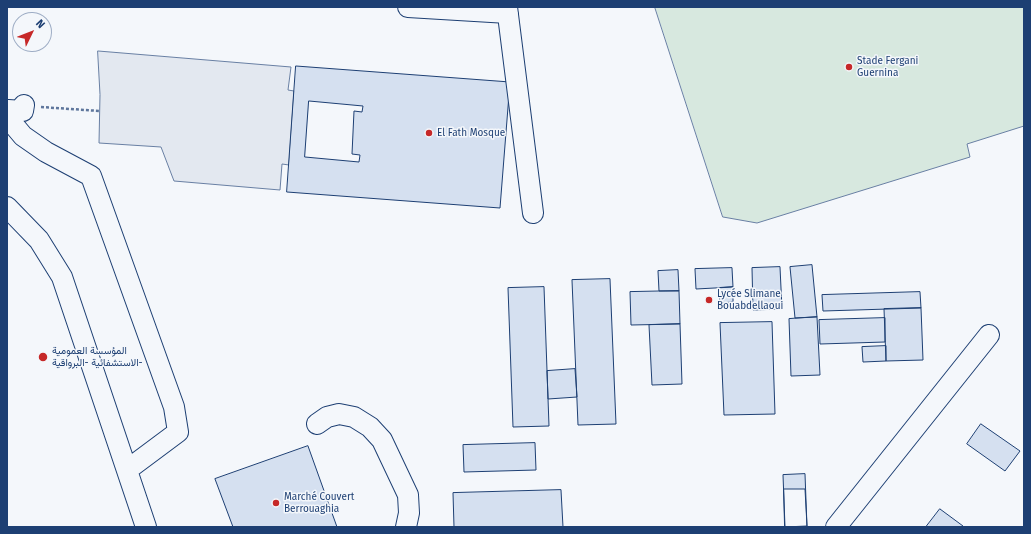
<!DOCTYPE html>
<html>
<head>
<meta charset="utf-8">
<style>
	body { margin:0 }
	#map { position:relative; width:1031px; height:534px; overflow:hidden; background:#f4f7fb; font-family:"Fira Sans",sans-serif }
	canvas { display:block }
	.frame { position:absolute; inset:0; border:8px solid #1d3f73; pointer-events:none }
	.north { position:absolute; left:12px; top:12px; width:40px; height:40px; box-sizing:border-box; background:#f4f7fb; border:1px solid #9eadc5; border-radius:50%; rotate:47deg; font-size:11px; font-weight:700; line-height:16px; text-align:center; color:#1d3f73 }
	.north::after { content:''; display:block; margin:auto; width:14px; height:18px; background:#c62828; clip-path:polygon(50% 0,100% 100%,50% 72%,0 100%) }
</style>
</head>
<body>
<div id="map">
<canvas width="1031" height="534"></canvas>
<div class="frame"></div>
<div class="north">N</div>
</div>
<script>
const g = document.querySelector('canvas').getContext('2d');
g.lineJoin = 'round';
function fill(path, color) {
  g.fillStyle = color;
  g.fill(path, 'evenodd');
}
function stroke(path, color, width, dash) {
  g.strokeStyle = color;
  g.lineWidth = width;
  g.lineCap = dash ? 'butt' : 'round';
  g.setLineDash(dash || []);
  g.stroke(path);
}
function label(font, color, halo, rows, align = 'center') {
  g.font = font + ' "Fira Sans",Vazirmatn,sans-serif';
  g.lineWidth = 3;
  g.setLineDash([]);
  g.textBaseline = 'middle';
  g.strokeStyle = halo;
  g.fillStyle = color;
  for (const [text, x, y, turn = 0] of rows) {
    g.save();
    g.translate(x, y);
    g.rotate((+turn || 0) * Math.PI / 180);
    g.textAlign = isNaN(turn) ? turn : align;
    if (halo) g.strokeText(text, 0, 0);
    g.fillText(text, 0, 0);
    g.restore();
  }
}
const green = new Path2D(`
	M655,7H1024V126L967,144L970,157L757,223L723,217Z`);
const parking = new Path2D(`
	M98,51L291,67L288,90L294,91L289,165L282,164L280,190L174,181L161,147L99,143L100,95Z`);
const building = new Path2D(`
	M296,66L510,82L500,208L287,192ZM309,101L363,106L362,112L354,111L352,154L360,155L359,162L305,157Z
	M812,265L817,317L795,318L790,267Z
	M780,267L782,309L753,310L752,268Z
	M732,268L733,287L696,289L695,269Z
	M678,270L679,291H659L658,271Z
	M610,279L616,424L578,425L572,280Z
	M544,287L549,426L513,427L508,288Z
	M733,287V302L720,303L719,288Z
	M679,291L680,324L631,325L630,292Z
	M920,292L921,308L823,311L822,295Z
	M921,308L923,360L886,361L884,309Z
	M817,317L820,375L791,376L789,319Z
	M885,318V342L820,344L819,320Z
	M772,322L775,414L724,415L720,323Z
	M680,324L682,384L652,385L649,325Z
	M886,346V361L863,362L862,347Z
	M575,369L577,397L548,399L547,371Z
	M981,424L1020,451L1005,471L967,444Z
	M535,443L536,470L464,472L463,445Z
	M308,446L337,527H233L215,479Z
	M805,474L807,527H785L783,475Z
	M784,489H805L807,526L785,527Z
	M561,490L563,527H454L453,493Z
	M940,509L963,526L962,527H926Z`);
const path = new Path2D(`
	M41,107L100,111`);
const minor = new Path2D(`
	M408,7L508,13
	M507,7L533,213
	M7,115L8,110L23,111L24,105
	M7,117L23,136L46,152L91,176L174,407L178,432L127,470
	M7,207L39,240L62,277L146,527
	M317,424L327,417L339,414L354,417L370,427L382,440L408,495L409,513L406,527
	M836,527L989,335`);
const markers = [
	[849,67,4,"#c62828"],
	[429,133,4,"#c62828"],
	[709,300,4,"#c62828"],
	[43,357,5,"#c62828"],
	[276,503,4,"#c62828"]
];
const poiNames = [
	["Stade Fergani",857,61],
	["Guernina",857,73],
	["El Fath Mosque",437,133],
	["Lycée Slimane",717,294],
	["Bouabdellaoui",717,306],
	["المؤسسة العمومية",52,351],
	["الاستشفائية -البرواقية-",52,363],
	["Marché Couvert",284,497],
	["Berrouaghia",284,509]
];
fill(green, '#d7e8df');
stroke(green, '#687fa3', 1);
fill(parking, '#e3e8f0');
stroke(parking, '#687fa3', 1);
fill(building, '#d5e0f0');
stroke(building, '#1d3f73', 1);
stroke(minor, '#1d3f73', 22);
stroke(path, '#5e769c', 2.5, [3, 2]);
stroke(minor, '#f4f7fb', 20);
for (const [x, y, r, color] of markers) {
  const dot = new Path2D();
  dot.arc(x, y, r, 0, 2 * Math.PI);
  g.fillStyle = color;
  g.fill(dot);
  stroke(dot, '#f4f7fb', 1.5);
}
label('10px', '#1d3f73', '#f4f7fb', poiNames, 'left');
</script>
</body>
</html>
